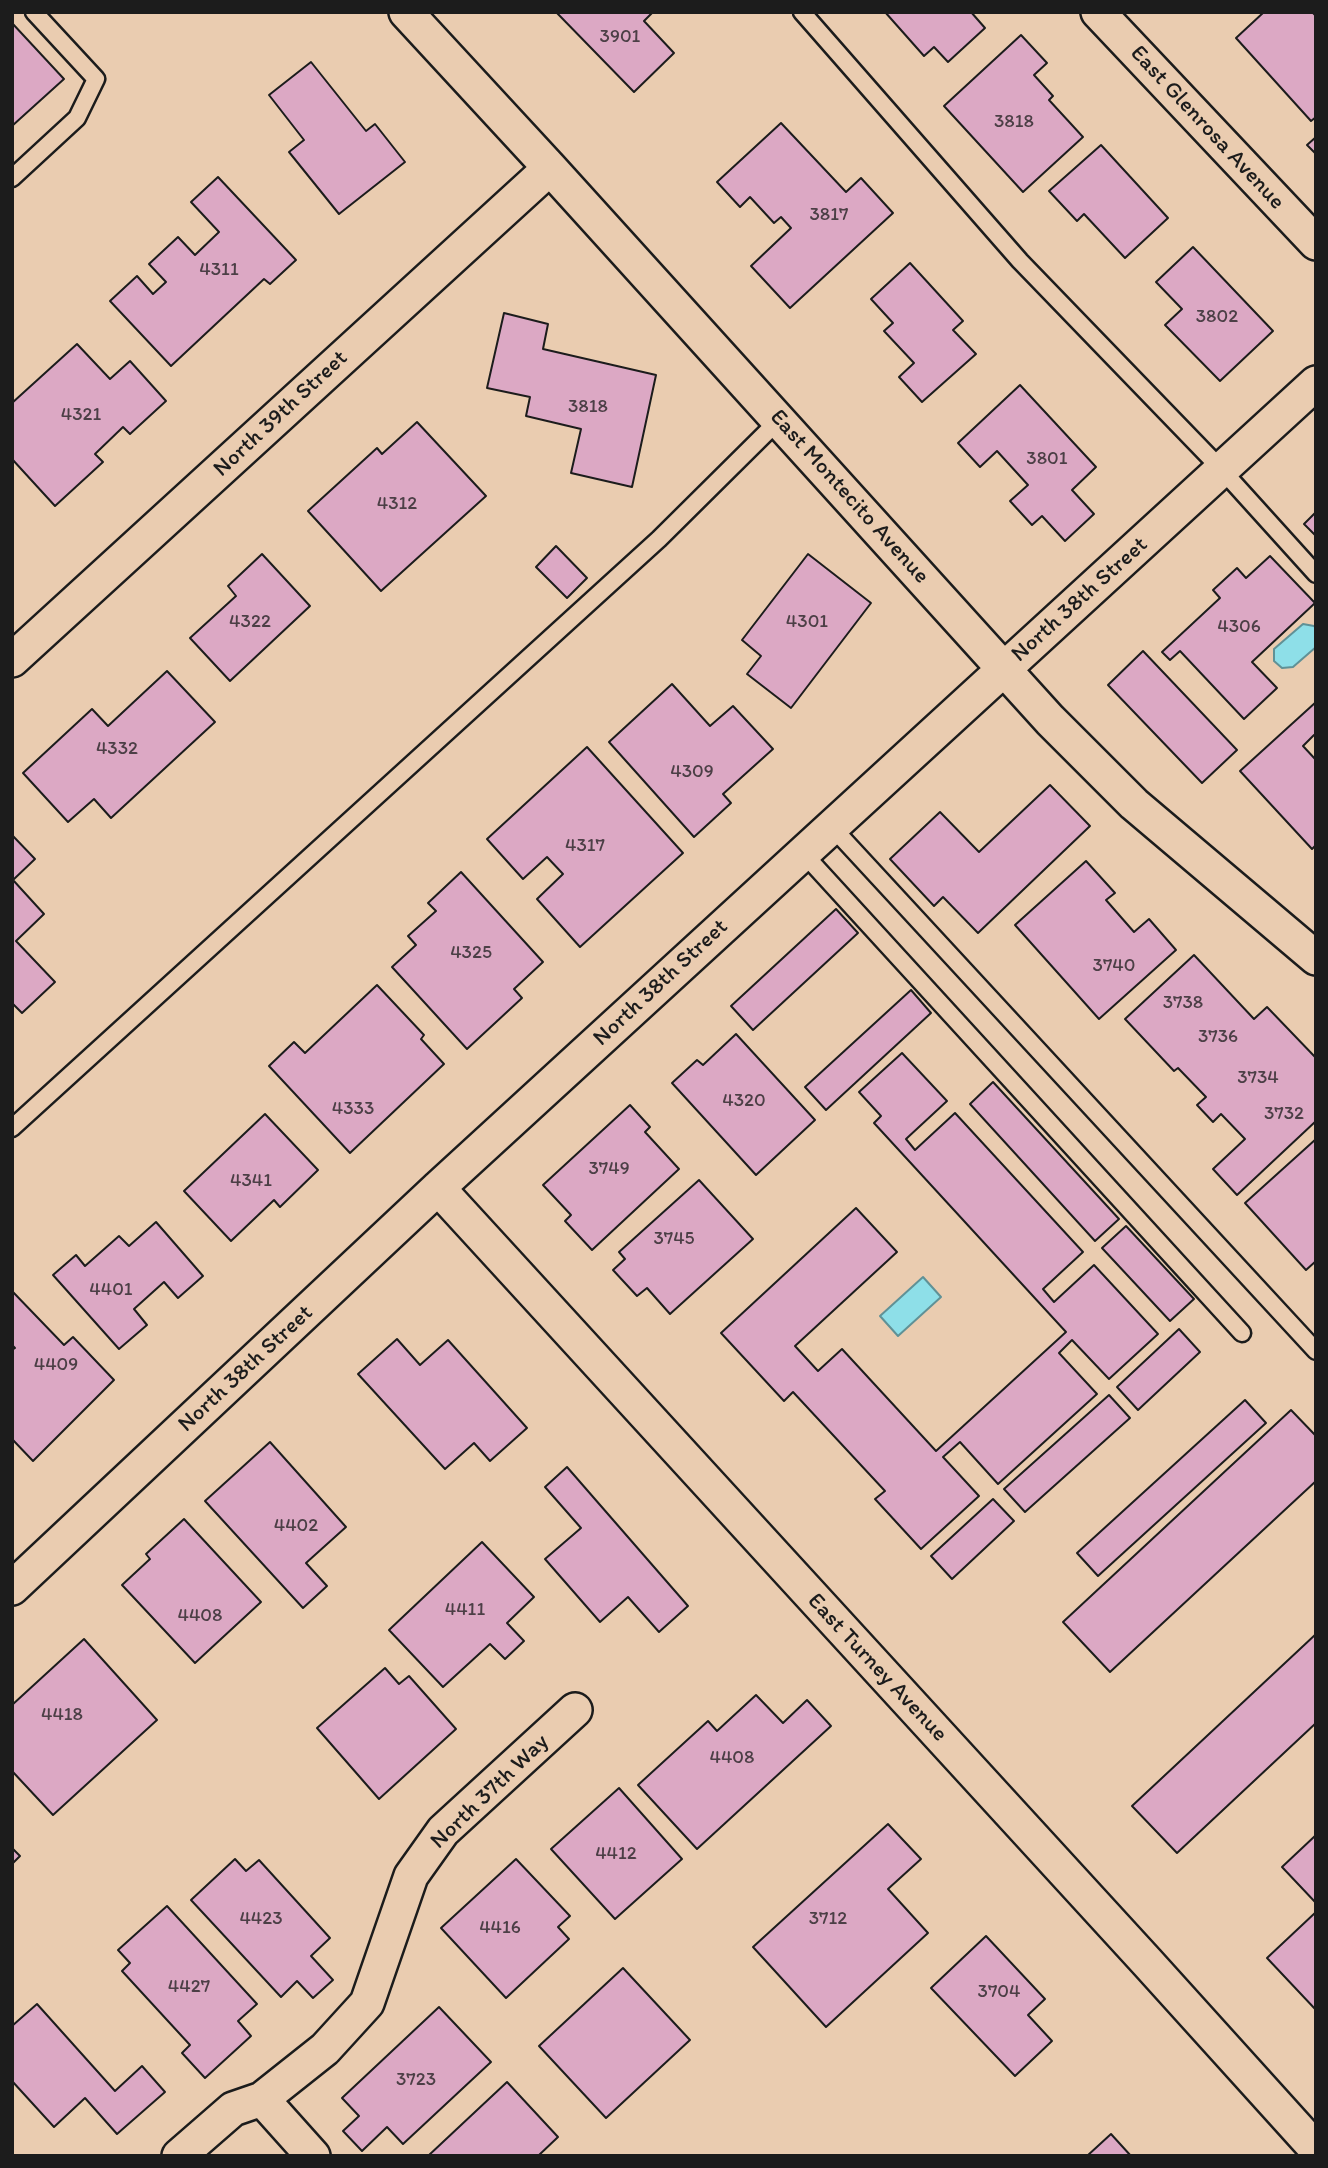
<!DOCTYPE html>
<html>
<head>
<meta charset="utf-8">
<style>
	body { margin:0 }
	#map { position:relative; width:1328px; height:2168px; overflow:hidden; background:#eaccb0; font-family:Itim,sans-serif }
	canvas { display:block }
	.frame { position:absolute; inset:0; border:14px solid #1c1c1c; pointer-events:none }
</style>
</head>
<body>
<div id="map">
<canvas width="1328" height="2168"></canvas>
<div class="frame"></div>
</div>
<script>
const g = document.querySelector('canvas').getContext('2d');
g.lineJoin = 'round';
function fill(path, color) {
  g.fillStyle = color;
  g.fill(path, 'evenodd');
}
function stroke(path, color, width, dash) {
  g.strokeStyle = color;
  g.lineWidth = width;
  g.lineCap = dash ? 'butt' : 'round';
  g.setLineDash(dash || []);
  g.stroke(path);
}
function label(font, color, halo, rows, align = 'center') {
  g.font = font + ' Itim,sans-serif';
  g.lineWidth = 7;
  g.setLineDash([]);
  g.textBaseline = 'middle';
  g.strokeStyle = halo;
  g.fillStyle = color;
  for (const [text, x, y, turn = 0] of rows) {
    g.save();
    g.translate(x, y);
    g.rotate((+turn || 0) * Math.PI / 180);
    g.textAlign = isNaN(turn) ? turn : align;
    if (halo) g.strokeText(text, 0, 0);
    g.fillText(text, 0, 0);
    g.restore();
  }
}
const water = new Path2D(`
	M1303,624L1314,626L1316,628V647L1293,667L1282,668L1274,661V649Z
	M923,1277L941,1297L898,1336L880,1316Z`);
const building = new Path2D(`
	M556,12H653L644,21L674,53L634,92Z
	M885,12H971L985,28L948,62L934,47L924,56Z
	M1264,12H1312L1316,16V117L1311,121L1236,38Z
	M12,23L64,79L12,126Z
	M1021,35L1047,63L1034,75L1053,96L1049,100L1083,137L1023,192L944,106Z
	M311,62L366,131L375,124L405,162L339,214L289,152L304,140L269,95Z
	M781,123L846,192L861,178L893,213L790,308L751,266L791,228L781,217L774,223L750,197L740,207L717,182Z
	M1316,137V154L1307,145Z
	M1101,145L1168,218L1125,258L1084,214L1077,221L1049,191Z
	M218,177L296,260L270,284L264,279L171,366L110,301L137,276L153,294L166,282L149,264L178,237L195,255L219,232L191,202Z
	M1193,247L1273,331L1220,381L1165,325L1182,309L1156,282Z
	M910,263L963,321L953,330L976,354L922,402L899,377L914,363L884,331L893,323L871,299Z
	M504,313L548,324L543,349L656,375L632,487L571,473L581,429L526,416L530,397L487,388Z
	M77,344L110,379L130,361L166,401L130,434L123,427L95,454L103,462L55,506L12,459V403Z
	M1020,385L1096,467L1072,490L1094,514L1065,541L1042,516L1032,525L1010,501L1028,485L997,451L980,467L958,443Z
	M417,422L486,496L381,591L308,511L377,448L382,454Z
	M1316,512V536L1304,524Z
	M556,546L587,578L567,598L536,567Z
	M262,554L310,606L230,681L190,638L236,596L228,586Z
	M808,554L871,603L791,708L747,674L761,656L742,640Z
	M1270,556L1315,603L1252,662L1277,688L1244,719L1180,651L1170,660L1162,652L1220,598L1213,590L1237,568L1246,578Z
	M1143,651L1237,750L1202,783L1108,685Z
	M167,671L215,722L111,818L94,799L68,822L23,773L92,709L108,726Z
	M672,684L710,726L733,706L773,749L723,794L731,803L694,837L609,742Z
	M1316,702V737L1314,735L1303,746L1316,760V845L1312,849L1240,771Z
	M587,747L683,853L580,947L537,899L563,874L547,857L523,879L487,839Z
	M1050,785L1090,826L978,933L943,897L934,906L890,859L940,812L979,852Z
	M12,835L35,859L13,880L44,914L16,941L55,982L22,1013L12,1003Z
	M1086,861L1115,893L1106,900L1134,932L1149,919L1176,950L1099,1019L1015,925Z
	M461,872L543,962L514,989L522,998L467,1049L392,967L416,945L408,936L436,911L428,903Z
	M836,909L858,933L753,1030L731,1006Z
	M1194,955L1254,1019L1267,1007L1316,1058V1121L1237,1195L1213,1169L1245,1139L1221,1114L1213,1122L1197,1105L1206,1097L1178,1068L1174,1071L1125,1019Z
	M377,985L424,1035L421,1039L444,1064L350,1153L269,1066L294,1042L305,1053Z
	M911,990L931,1013L826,1110L805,1087Z
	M736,1034L815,1120L756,1175L672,1083L697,1060L703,1065Z
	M902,1053L947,1101L906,1139L915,1150L955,1113L1083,1252L1043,1289L1054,1302L1094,1265L1158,1334L1109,1379L1072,1340L1059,1353L1097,1394L998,1484L960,1442L943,1457L979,1496L921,1549L875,1499L885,1491L793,1392L784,1401L721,1333L856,1208L897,1252L795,1346L818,1371L842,1349L936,1451L1066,1332L874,1123L881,1116L859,1092Z
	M993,1082L1119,1219L1095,1241L970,1104Z
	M630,1105L650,1127L645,1132L679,1169L592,1250L565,1221L571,1215L543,1185Z
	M265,1114L318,1170L280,1207L274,1200L231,1241L184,1191Z
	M1316,1139V1261L1306,1270L1245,1203Z
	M699,1180L753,1239L670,1314L647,1288L637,1296L613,1270L625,1259L619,1252Z
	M156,1222L203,1276L178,1298L164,1282L134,1309L147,1325L119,1349L53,1275L76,1255L85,1266L119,1236L129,1246Z
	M1126,1226L1194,1299L1170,1321L1102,1248Z
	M12,1291L64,1345L73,1337L114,1380L33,1461L12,1439V1350L15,1348L12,1345Z
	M1179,1329L1200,1352L1138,1410L1117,1387Z
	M397,1339L420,1365L448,1340L527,1428L490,1461L474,1443L445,1469L358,1374Z
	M1109,1395L1130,1418L1025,1512L1004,1489Z
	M1245,1400L1266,1423L1098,1576L1077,1553Z
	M1291,1410L1316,1436V1481L1110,1672L1063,1622Z
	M270,1442L346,1527L306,1563L327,1586L303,1608L205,1501Z
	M567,1467L688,1606L659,1632L628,1597L600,1622L545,1559L581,1528L545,1487Z
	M993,1499L1014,1521L952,1579L931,1556Z
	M184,1519L261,1602L195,1663L122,1585L150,1559L146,1554Z
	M482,1542L534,1597L507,1623L524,1641L505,1659L490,1644L443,1687L389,1630Z
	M1316,1634V1723L1177,1853L1132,1806Z
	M84,1639L157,1720L53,1815L12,1771V1705Z
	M385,1668L399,1684L409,1676L456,1729L379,1799L317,1728Z
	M756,1695L783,1723L807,1700L831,1726L697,1849L638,1785L708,1721L717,1731Z
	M619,1788L682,1859L615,1919L551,1849Z
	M888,1824L921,1859L888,1889L928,1933L826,2027L753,1947Z
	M1316,1835V1903L1282,1867Z
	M12,1848L20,1856L12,1864Z
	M235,1859L246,1871L259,1860L330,1938L311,1956L333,1980L313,1998L297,1981L281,1997L191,1900Z
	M516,1859L570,1916L558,1927L569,1939L506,1998L441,1928Z
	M167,1906L257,2004L238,2021L251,2036L205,2078L182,2053L190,2045L122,1971L130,1963L118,1950Z
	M1316,1912V2010L1267,1958Z
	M986,1936L1045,1999L1028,2015L1052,2041L1015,2076L931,1988Z
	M623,1968L690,2040L606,2118L539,2046Z
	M37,2004L115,2091L142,2066L165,2092L117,2134L85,2098L54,2127L12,2081V2026Z
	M439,2007L491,2062L403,2144L387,2127L362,2151L343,2131L359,2116L342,2098Z
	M507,2082L558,2137L538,2156H428Z
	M1111,2134L1131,2156H1087Z`);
const service = new Path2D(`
	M802,12L1020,261L1222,470L1316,574
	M12,178L77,118L96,79L34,12
	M832,827L1316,1351
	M803,853L1242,1333
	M12,1128L659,539L779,420`);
const minor = new Path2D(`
	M406,12L550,168L1050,720L1134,804L1316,958
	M1098,12L1316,243
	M12,660L550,168
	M438,1188L1147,1962L1316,2149
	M12,1588L438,1188L1316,383
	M262,2099L313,2156
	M179,2156L233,2109L262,2099L325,2049L367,2003L411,1876L443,1831L575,1710`);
const numberNames = [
	["3901",620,37],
	["3818",1014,122],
	["3817",829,215],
	["4311",219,270],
	["3802",1217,317],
	["3818",588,407],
	["4321",81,415],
	["3801",1047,459],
	["4312",397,504],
	["4322",250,622],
	["4301",807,622],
	["4306",1239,627],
	["4332",117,749],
	["4309",692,772],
	["4317",585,846],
	["4325",471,953],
	["3740",1114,966],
	["3738",1183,1003],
	["3736",1218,1037],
	["3734",1258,1078],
	["4320",744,1101],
	["4333",353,1109],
	["3732",1284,1114],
	["3749",609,1169],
	["4341",251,1181],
	["3745",674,1239],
	["4401",111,1290],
	["4409",56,1365],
	["4402",296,1526],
	["4411",465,1610],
	["4408",200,1616],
	["4418",62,1715],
	["4408",732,1758],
	["4412",616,1854],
	["4423",261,1919],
	["3712",828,1919],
	["4416",500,1928],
	["4427",189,1987],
	["3704",999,1992],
	["3723",416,2080]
];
const streetNames = [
	["East Glenrosa Avenue",1207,128,47],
	["North 39th Street",281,414,-43],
	["East Montecito Avenue",849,497,48],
	["North 38th Street",1080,600,-42],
	["North 38th Street",661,983,-43],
	["North 38th Street",246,1369,-43],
	["East Turney Avenue",877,1668,47],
	["North 37th Way",490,1792,-44]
];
fill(water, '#8edfe8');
stroke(water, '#609196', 2);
fill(building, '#dca8c4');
stroke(building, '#1c1c1c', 2);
stroke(service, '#1c1c1c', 21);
stroke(minor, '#1c1c1c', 38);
stroke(service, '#eaccb0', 16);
stroke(minor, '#eaccb0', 33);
label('19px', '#4c3f46', null, numberNames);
label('23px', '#1c1c1c', '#eaccb0', streetNames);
</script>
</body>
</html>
